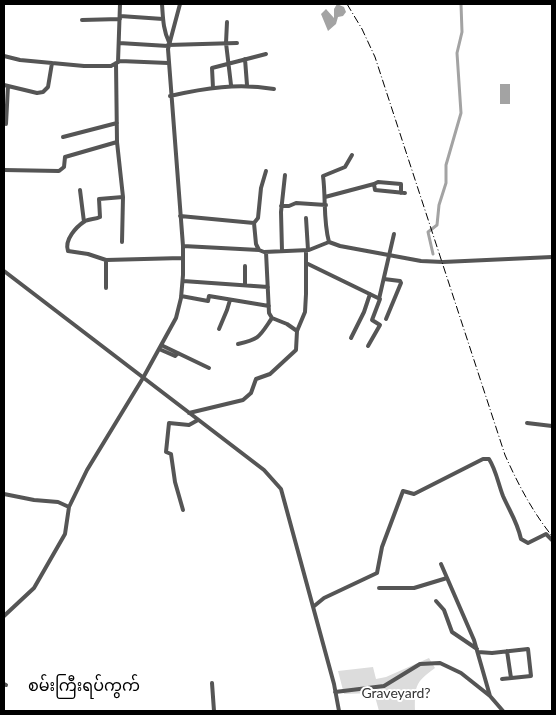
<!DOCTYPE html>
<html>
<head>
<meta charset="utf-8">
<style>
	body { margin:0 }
	#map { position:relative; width:556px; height:715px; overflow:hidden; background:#fff; font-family:Lato,sans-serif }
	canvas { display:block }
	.frame { position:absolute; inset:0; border:5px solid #000; pointer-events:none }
</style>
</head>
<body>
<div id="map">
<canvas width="556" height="715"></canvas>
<div class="frame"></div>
</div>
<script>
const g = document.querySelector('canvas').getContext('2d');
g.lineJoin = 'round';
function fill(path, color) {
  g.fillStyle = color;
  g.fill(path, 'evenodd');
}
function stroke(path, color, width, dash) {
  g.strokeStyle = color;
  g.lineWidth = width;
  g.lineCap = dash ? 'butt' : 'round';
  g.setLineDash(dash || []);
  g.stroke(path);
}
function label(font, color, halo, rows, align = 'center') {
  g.font = font + ' Lato,"Noto Sans Myanmar",sans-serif';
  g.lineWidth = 4;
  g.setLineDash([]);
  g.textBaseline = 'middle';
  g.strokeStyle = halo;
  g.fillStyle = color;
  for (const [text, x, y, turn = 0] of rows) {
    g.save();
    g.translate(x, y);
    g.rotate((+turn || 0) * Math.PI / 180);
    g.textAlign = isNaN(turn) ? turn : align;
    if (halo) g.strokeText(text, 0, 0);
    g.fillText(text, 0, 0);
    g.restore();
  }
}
const green = new Path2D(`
	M429,658L435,668C414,683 415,687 415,711H379L374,693L344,694L338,671L373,667L376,679L386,677Z`);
const water = new Path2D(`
	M337,4L344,7L346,12L343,16L338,17L336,24L328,31L321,14L326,9L334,18V9Z
	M500,84H510V104H500Z`);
const canal = new Path2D(`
	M433,254L428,232L437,225L439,205L446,183V165L461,113L457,53L462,32L461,4`);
const minor = new Path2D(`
	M162,4C163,17 163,30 169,42
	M120,16L163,19
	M82,20L120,19
	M227,22L226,43L231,85
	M119,43L168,46
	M168,45L237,43
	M4,56L20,60L84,66H111L120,61L168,63
	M245,59L247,85
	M118,62L120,4
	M116,63L117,142L123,197L122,242
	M4,85L37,93L43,92L48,87L52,63
	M213,88L212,68L266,54
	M170,96C205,88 238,83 274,89
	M6,124L8,86
	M63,137L117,123
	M4,170L59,171L64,167L65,157L117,142
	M374,184L378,182L401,184V193
	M80,190L84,222
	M123,197L99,199L100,217C96,219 90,219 85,221C76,227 64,240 68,251L88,254L106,260L182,258
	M325,197L374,184L375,190L405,193
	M281,206H289L296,203L326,205
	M180,216L254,223L256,244L259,250L264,252L309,250L329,242L340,246L421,261L443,262L552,257
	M306,218L308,250
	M254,223L258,218L261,188L266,171
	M329,242C323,221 326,198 323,176L345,167L352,155
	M183,246L259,250
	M282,251L281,212L285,175
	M266,252L269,313L272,318L287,324L297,331
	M106,260V288
	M306,263L380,299L372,320L380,325L368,346
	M245,266V285
	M4,271L264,470L281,489L334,684L339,711
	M384,279L400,281L401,283L386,319
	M183,281L268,287
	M181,296L208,301L209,296L269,306
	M379,299L394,234
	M219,329L227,310L230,300
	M351,338L364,312L370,294
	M238,344C260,339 259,337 272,318
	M161,345L209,368
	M159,349L175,356L178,353
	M189,413L243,400L251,393L256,379L270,374L296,350L297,331L305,312L306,294V251
	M527,423L552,426
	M4,494L34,500L58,502L69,507
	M183,510L175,482L171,454L166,452L169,423L189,425L198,420
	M441,564L474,640L490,696L503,711
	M379,588H414L447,578
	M436,601L444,610L452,632L477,649
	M313,607L324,598L377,573L382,547L403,491L414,494L483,459H489C496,470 498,483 503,496C510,512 517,521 521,539L528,543L546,534L552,540
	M4,616L34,588L65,534L69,507L87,470L143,378L176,318L181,298L183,275V246L168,49L180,4
	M507,651L511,678
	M478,652L492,653L528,649L531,676L502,679
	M212,683L214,711
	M4,684L6,685
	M335,692L384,686L420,664L440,663L461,673L490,696`);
const rail = new Path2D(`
	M347,4L362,29L375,57L505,455C518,484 532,511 552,536`);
const parkNames = [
	["Graveyard?",396,693]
];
const quarterNames = [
	["စမ်းကြီးရပ်ကွက်",84,686]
];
fill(green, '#dcdcdc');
fill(water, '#a3a3a3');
stroke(canal, '#a3a3a3', 3);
stroke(minor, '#555', 4);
stroke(rail, '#000', 1, [8, 2.5, 1, 2.5]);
label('14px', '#333', '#fff', parkNames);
label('16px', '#000', '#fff', quarterNames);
</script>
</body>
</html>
